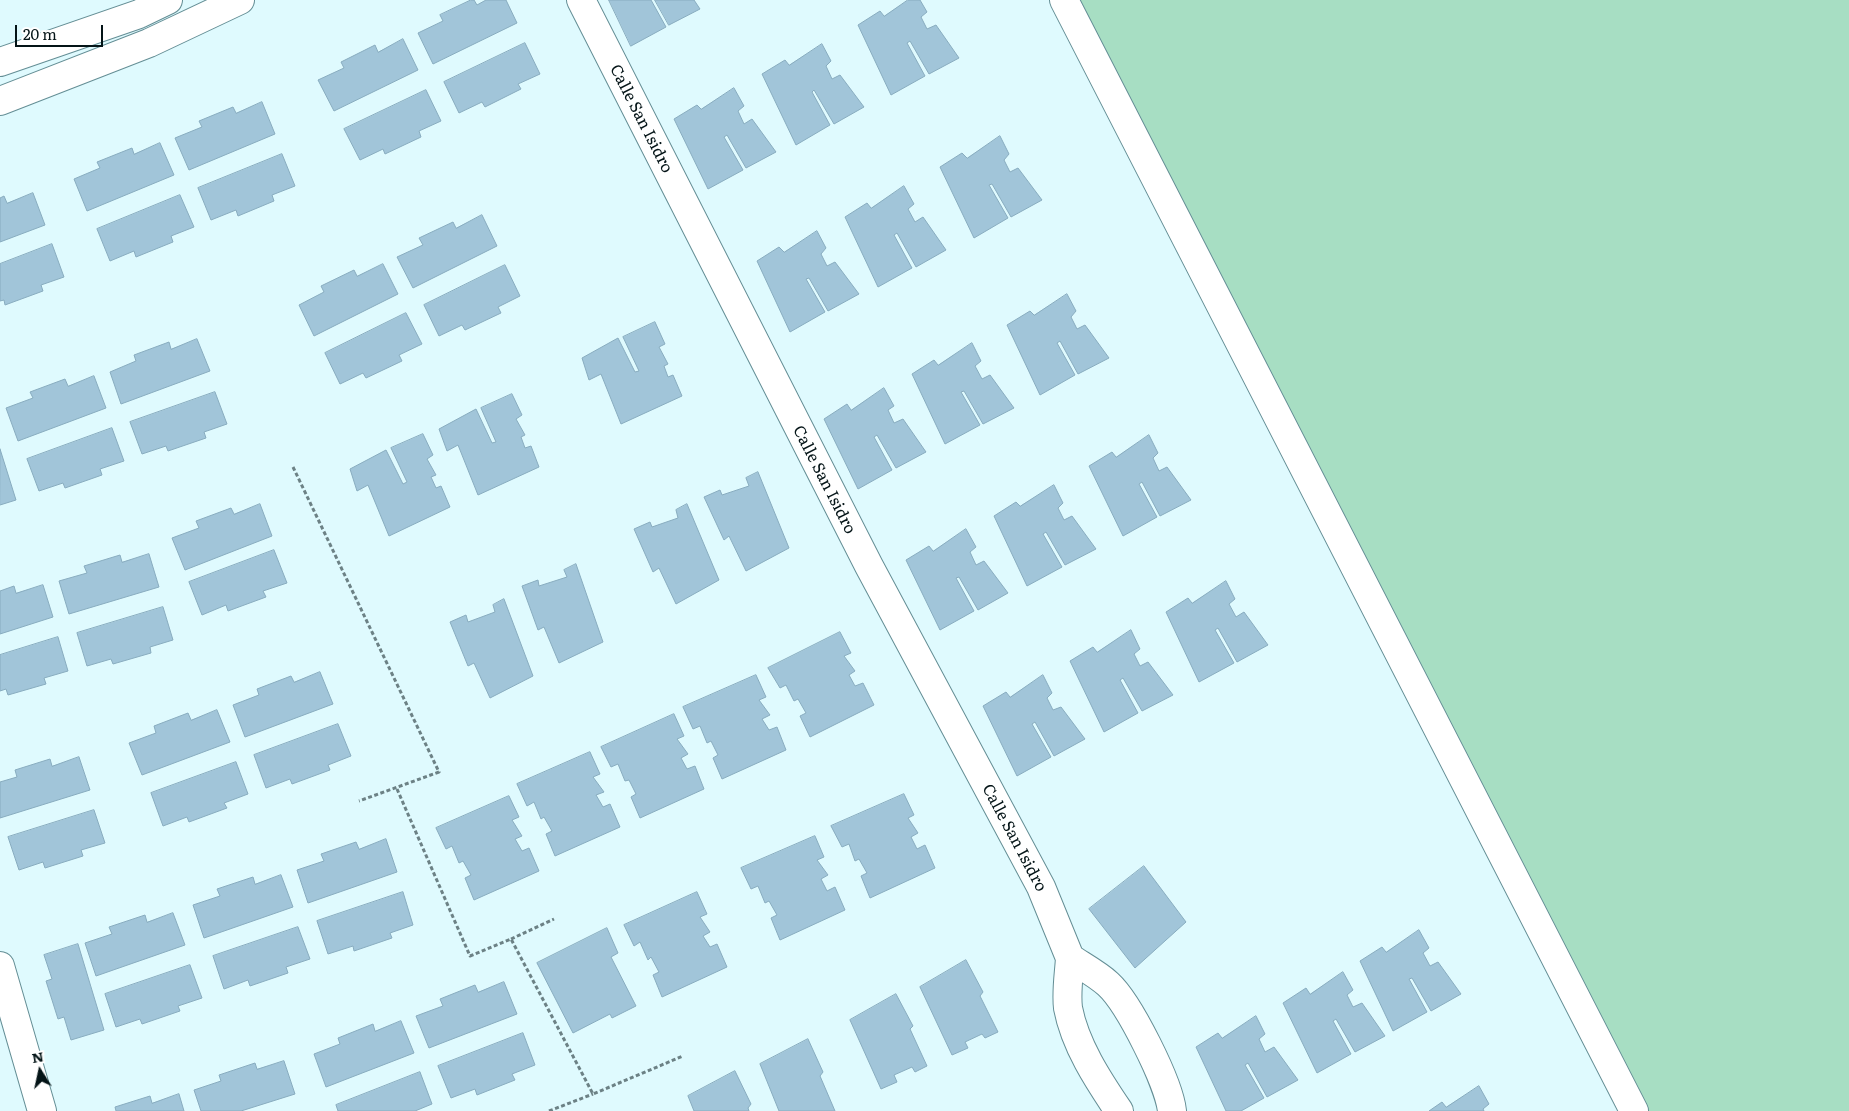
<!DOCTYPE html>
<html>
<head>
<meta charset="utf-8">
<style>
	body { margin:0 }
	#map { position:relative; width:1849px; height:1111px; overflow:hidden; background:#dffafe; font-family:Literata,serif }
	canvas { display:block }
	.north { position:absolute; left:15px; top:1046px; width:50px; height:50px; -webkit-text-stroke:4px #fff; paint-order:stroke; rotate:350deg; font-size:14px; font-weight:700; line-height:20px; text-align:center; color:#041417 }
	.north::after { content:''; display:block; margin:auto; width:18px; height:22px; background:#041417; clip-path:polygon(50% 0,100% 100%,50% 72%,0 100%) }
	.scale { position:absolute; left:15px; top:25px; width:88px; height:22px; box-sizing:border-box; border:2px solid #041417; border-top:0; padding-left:6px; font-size:15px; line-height:18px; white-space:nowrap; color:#041417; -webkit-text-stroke:4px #fff; paint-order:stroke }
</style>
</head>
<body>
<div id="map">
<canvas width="1849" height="1111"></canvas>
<div class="north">N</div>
<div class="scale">20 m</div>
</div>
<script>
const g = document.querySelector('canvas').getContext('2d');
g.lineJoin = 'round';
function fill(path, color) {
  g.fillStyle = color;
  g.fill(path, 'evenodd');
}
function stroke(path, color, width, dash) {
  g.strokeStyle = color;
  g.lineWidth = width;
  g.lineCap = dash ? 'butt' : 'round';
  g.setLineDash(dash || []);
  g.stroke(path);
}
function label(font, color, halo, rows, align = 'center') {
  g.font = font + ' Literata,serif';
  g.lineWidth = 5;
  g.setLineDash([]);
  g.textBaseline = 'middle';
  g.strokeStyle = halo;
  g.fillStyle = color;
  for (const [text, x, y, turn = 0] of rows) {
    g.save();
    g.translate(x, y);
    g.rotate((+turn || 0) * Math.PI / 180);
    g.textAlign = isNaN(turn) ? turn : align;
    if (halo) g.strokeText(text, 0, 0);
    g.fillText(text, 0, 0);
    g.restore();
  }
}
const green = new Path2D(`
	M1064,0H1849V1111H1634Z`);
const building = new Path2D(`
	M471,0H474L477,5L486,0H506L517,23L433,64L418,33L443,21L440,15Z
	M609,0H651L666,27L631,46Z
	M655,0H694L700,9L669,25Z
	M908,0H920L927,12L921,17L927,29L936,25L959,58L929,74L910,41L907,43L925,76L891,95L858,25L880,11L884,16Z
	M403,39L418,70L334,111L318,80L344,68L341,62L375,45L378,52Z
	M525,43L540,74L518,84L521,89L485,107L482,102L459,113L444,82Z
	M822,44L831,61L826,66L832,79L840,75L864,107L834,124L814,90L812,92L830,125L796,145L762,74L785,60L789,65Z
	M734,88L744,106L738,111L744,124L752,119L776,152L746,168L727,135L724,137L743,170L708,189L674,119L697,105L701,109Z
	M426,90L441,121L419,131L421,137L385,154L383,149L360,160L344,129Z
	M262,102L275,134L189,170L175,138L202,127L199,121L233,107L236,113Z
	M1000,136L1009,154L1004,160L1010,172L1018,168L1042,200L1011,217L992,184L989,185L1008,218L974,238L940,167L962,153L967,158Z
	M160,143L174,175L87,211L74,179L100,168L97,162L132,148L134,154Z
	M282,154L295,186L272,195L274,201L238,216L236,210L211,220L198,188Z
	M904,186L914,204L908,209L915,222L923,217L946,250L916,267L897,233L894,235L912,268L878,287L845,217L867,203L871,208Z
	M33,193L45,225L0,242V198L4,196L7,203Z
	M180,195L194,227L171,236L173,242L136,257L134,251L110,261L97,229Z
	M482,215L497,246L413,288L397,257L423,245L419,238L453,222L456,228Z
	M817,231L826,248L821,254L827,266L835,262L859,294L828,311L809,278L806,279L825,312L790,332L757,261L779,247L784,252Z
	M52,244L64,277L41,285L43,291L5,305L4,300L0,301V264Z
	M383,264L398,294L314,336L299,305L324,292L321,286L354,270L357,276Z
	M505,265L520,296L498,307L501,313L465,330L462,325L439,336L424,305Z
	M1067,294L1076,311L1071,317L1077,329L1085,325L1109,358L1078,374L1060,341L1057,343L1075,375L1040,395L1007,325L1030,311L1034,315Z
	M406,313L422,344L399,355L402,361L366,378L363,373L340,384L325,353Z
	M655,322L665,344L659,347L668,364L664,366L668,377L673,375L682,396L621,424L601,374L589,380L582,358L618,338L635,372L639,371L623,337Z
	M197,339L210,371L121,404L110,372L136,361L134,355L169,342L171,349Z
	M972,343L981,361L975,366L982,379L990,375L1014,408L983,424L964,391L961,392L980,425L945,444L912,374L934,360L938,365Z
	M94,376L106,408L18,441L6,408L33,398L30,392L65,379L68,386Z
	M884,388L894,406L888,410L894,423L903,419L926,452L896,468L877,435L874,437L892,470L858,489L824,419L847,404L851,410Z
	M215,392L227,424L204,432L206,438L168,451L166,446L142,454L130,422Z
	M512,394L522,415L516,419L525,435L521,437L525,448L531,446L539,467L478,495L458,445L447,451L439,429L476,409L492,443L496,442L481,408Z
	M112,428L124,461L100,469L102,475L65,488L63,483L39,491L27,459Z
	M423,434L433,455L427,459L436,475L431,477L436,488L441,486L450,507L389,536L368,485L357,491L350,469L386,450L403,484L407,482L391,448Z
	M1149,435L1158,453L1153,458L1159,471L1167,467L1191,500L1160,516L1142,482L1139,484L1157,517L1123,536L1089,466L1112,452L1116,457Z
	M0,449L16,500L0,505Z
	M758,472L789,548L746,571L729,536L724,540L704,497L720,490L722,495L749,486L746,478Z
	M1054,485L1063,503L1058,508L1064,520L1072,516L1096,549L1065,565L1046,532L1043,534L1062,567L1027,586L994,516L1016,502L1020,506Z
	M260,504L272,536L185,570L172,538L199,528L196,521L231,508L234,514Z
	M687,504L719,580L676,604L659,568L653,572L634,529L650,522L652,527L678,518L676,510Z
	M966,529L976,547L970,552L976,565L984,561L1008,593L978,610L959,577L956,578L974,611L940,630L906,560L929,546L933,551Z
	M274,550L287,583L263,591L266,597L228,611L226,605L202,615L189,582Z
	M149,554L159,587L69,614L59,581L87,573L84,566L120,555L122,562Z
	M576,564L603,642L559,663L544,627L538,630L522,586L538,580L539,586L567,577L564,570Z
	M1226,581L1235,599L1229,604L1236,617L1244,612L1268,645L1237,662L1218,628L1215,630L1234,663L1199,682L1166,612L1188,598L1192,603Z
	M43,585L53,617L0,634V591L14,586L16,593Z
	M504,599L533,676L490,698L474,663L468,666L450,622L466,615L468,622L495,612L493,605Z
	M163,607L173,640L150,647L151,653L113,664L111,659L87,666L77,633Z
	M1131,630L1140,649L1134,654L1140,666L1148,662L1173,695L1142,711L1123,678L1120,680L1138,713L1104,732L1070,661L1093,647L1097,652Z
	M840,632L851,653L844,656L855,671L849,675L855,686L863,683L874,705L810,737L800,716L806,713L798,699L794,701L786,685L780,688L768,668Z
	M58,637L68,671L44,678L46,684L8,695L6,689L0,691V655Z
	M320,672L333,704L245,737L233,705L259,695L257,689L291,676L294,682Z
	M756,675L766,697L759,700L770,715L762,719L769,730L777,727L786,750L722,779L713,758L718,755L711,741L707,743L700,726L693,729L683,707Z
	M1043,675L1052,693L1047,698L1053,710L1061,707L1085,739L1054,756L1035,722L1032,724L1051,757L1017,776L983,706L1006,692L1010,697Z
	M217,710L230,742L142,775L129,743L156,733L154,726L188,713L191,720Z
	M674,714L684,736L677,739L688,754L681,758L687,769L695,766L704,789L640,818L631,797L636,794L629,780L625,781L618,764L611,767L601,747Z
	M338,724L351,756L328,765L330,770L292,784L290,779L266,788L254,755Z
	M590,752L600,774L593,777L604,792L596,795L603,807L610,804L620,827L555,856L546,834L552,831L544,817L541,819L534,802L527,806L517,784Z
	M79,757L90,790L0,818V782L17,777L15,770L50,759L52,766Z
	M236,762L248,794L224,803L227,808L189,822L187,817L163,826L151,793Z
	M904,794L914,815L908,818L918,833L911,837L917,849L925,845L935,868L870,898L861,876L867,873L859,859L855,861L849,844L842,847L831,826Z
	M509,796L519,817L512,820L522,836L515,839L522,851L529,848L539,871L474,900L465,878L471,875L463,861L459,863L452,846L446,849L436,828Z
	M94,810L105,843L81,850L83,856L45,868L43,862L19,870L8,837Z
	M815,836L824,857L817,860L828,875L821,879L827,891L835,887L845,910L780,940L771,918L777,915L769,901L765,903L758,886L751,889L741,868Z
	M386,839L397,872L308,903L297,870L324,861L321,854L356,842L359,849Z
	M1144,866L1186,922L1135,968L1089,909Z
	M281,875L293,907L204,938L193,905L220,896L217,889L253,877L255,884Z
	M403,892L413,925L390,933L392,938L354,951L353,946L328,954L317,921Z
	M697,892L707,914L700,917L710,932L703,936L710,947L717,944L727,967L662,997L653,975L659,972L651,957L648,960L640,942L634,946L624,925Z
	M173,913L185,945L96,976L85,943L112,934L109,927L145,915L147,922Z
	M298,927L310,959L286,967L288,973L250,986L248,980L224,989L213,956Z
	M607,928L618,953L611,957L636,1006L612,1018L610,1014L573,1033L537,963Z
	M1419,930L1429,948L1423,953L1430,966L1438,962L1461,994L1431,1011L1412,978L1409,979L1427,1012L1393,1031L1360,961L1382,947L1386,952Z
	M78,944L104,1030L71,1040L64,1017L58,1019L46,981L52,979L44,955Z
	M966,960L983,992L980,996L998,1032L985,1038L982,1034L965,1042L968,1048L952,1055L920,987Z
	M190,965L202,998L178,1006L180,1011L142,1024L140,1019L116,1027L105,994Z
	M1343,972L1353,990L1347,995L1353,1007L1362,1003L1385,1036L1355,1052L1336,1019L1333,1021L1351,1054L1317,1073L1283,1003L1306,988L1310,994Z
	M504,982L517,1014L429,1048L416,1016L443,1006L440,999L475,985L478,992Z
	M896,994L913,1026L910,1029L927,1066L915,1072L912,1067L894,1075L897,1082L881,1089L850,1020Z
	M1256,1016L1265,1034L1259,1039L1265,1052L1274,1047L1298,1080L1267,1097L1248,1063L1245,1065L1264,1098L1241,1111H1226L1196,1047L1218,1033L1222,1038Z
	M401,1021L414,1053L326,1087L314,1054L340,1044L338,1038L373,1024L375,1031Z
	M523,1033L535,1065L512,1074L515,1080L477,1095L475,1089L451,1098L438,1066Z
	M808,1039L823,1072L820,1076L835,1111H779L760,1064Z
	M284,1061L295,1094L241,1111H201L194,1090L221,1081L219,1075L255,1063L257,1069Z
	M735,1071L751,1104L748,1108L749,1111H694L688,1096Z
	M420,1072L432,1104L415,1111H338L336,1105Z
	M1479,1086L1489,1104L1483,1109L1484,1111H1429L1442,1102L1446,1107Z
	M179,1094L184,1111H116L115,1107L150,1096L152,1103Z`);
const path = new Path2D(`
	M293,467L439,772L359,801
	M397,789L470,956L511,939L593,1094L683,1056
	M511,939L554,919
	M549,1111L593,1094`);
const minor = new Path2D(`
	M581,0L869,566L1041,887L1070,958
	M1064,0L1634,1111
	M0,62L139,14L168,0
	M0,101L149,43L240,0
	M0,966L42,1111
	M1119,1111C1098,1080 1075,1045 1068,1008C1066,992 1069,974 1070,958C1082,966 1097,974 1108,984C1129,1003 1169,1083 1172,1111`);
const streetNames = [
	["Calle San Isidro",641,119,63],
	["Calle San Isidro",824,480,63],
	["Calle San Isidro",1014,838,62]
];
fill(green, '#a7dec3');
fill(building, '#a1c5d9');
stroke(building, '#88acbf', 1);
stroke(minor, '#648e95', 30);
stroke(path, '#6c8185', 3, [4, 2.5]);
stroke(minor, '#fff', 28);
label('16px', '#041417', '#fff', streetNames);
</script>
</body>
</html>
